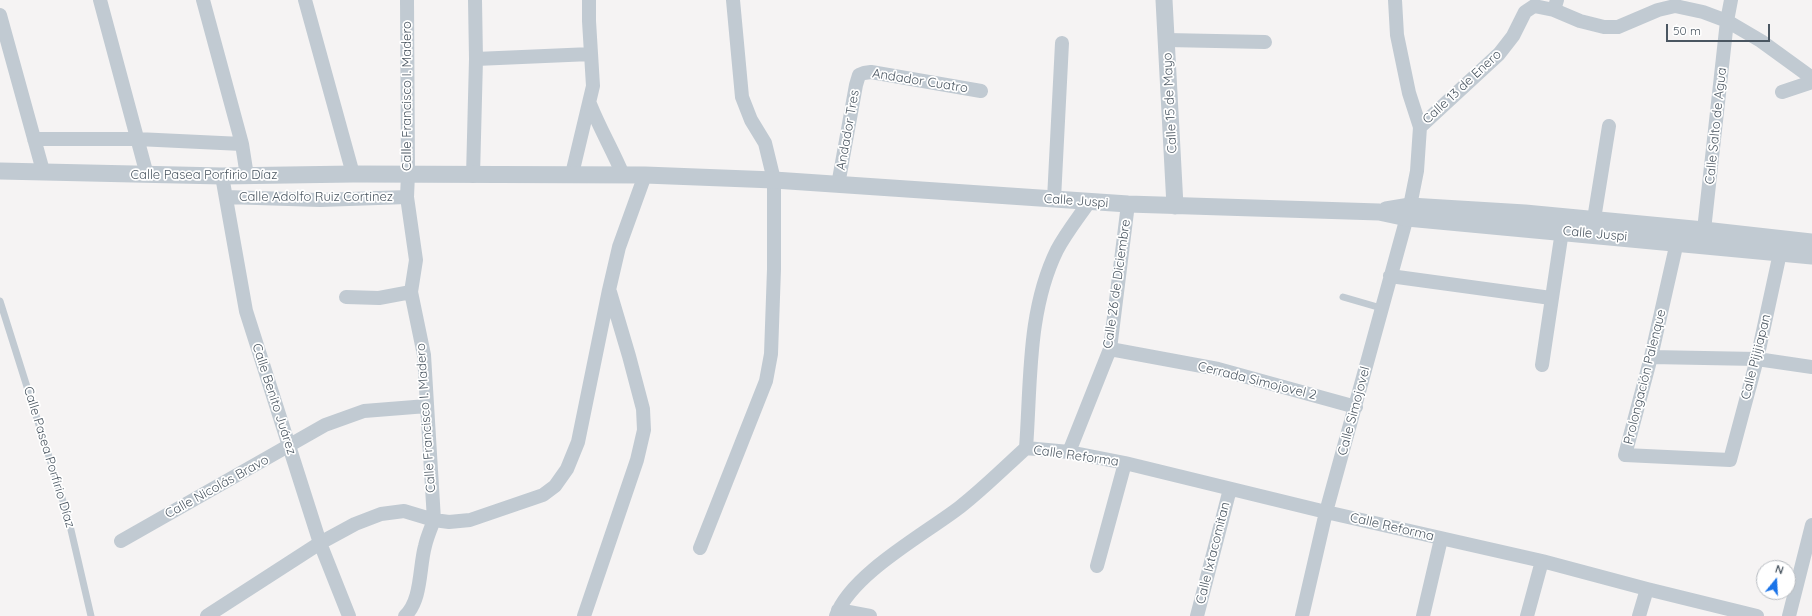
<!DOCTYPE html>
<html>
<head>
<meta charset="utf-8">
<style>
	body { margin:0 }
	#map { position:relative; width:1812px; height:616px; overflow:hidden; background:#f5f3f3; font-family:Quicksand,sans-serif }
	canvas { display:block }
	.north { position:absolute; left:1756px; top:560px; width:40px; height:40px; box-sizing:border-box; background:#fff; border:1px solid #b7bbc0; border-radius:50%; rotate:18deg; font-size:11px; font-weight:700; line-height:16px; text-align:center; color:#4a5661 }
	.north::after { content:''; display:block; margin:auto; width:14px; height:18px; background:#1a73e8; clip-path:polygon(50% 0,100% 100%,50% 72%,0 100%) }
	.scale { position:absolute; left:1666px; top:24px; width:104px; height:18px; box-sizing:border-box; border:2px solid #4a5661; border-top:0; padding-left:5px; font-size:12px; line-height:14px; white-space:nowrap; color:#4a5661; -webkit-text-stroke:3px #fff; paint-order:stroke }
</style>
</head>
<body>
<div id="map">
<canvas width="1812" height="616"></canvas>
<div class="north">N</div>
<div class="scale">50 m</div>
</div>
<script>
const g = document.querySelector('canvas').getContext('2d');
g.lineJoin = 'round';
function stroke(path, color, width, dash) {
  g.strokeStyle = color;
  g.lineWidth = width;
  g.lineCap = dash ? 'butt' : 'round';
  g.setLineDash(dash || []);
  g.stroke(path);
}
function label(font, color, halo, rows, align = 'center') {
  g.font = font + ' Quicksand,sans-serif';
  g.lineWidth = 3.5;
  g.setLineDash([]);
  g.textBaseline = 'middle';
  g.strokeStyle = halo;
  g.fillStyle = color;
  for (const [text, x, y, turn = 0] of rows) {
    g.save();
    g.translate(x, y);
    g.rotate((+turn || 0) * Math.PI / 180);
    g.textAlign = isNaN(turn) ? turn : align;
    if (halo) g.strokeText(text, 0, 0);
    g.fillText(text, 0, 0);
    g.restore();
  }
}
const service = new Path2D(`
	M1343,297L1381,308
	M0,301L68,517L91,616`);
const minor = new Path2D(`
	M100,0L147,175
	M203,0L242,144
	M305,0L353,174
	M1557,0L1554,10L1580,21L1604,27H1618L1658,10L1675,6L1703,12L1727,21L1761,41L1812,78
	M0,15L43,171
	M1167,40L1265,42
	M476,59L591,54
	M1782,92L1812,82
	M590,104C600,129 613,151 623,175
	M1420,127L1499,54L1513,36L1525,12L1534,6L1554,10
	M34,139H137L242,144L247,176
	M572,174L593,86L589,21V0
	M222,176L246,311L320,543L349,616
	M473,176L476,59L475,0
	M838,185L856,85L859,75L864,73L871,72L981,91
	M226,197L320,200L407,197
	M1054,199L1062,43
	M1594,219L1609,126
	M1704,230L1727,21L1731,0
	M1677,242L1651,357L1625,455L1730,460L1757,359L1780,253
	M1390,276L1551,298
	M346,297L379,298L411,292
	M1110,349L1218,369L1356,407
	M1651,357L1757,359L1812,367
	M1542,365L1562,231
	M1026,448L1069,452L1125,463L1326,512L1542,561L1647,589L1757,616
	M1069,452L1110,349L1128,204
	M121,541L325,425L364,411L427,406
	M700,548L766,381L771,354L774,269V180L765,143L751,120L742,97L733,0
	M1097,566L1125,463
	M838,610L870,616
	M207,616L320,543L355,524L381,514L404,511L434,520L449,522L470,520L543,495L555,486L567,469L578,442L609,290L619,247L645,175
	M405,616C422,600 419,568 425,546C427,537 431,528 434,520L424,355L411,292L416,260L407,197L408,174L407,0
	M584,616L637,460L644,430L643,409L629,356L610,292
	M836,616C851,574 925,534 960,507C983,489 1004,468 1026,448C1031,383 1027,311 1057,250C1066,233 1078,218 1089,202
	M1197,616L1230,489
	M1302,616L1326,512L1410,206L1417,171L1420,127L1409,93L1397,35L1395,0
	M1423,616L1441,539
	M1527,616L1542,561
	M1639,616L1647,589
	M1789,616L1812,525`);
const tertiary = new Path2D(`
	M1164,0L1175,206
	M0,171L222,176L353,174L645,175L774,180L1128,204L1379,212L1407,218L1812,256
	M1386,210L1410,206L1525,213L1704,230L1812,242`);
const streetNames = [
	["Andador Cuatro",920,81,9],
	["Calle 13 de Enero",1462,87,-43],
	["Calle Francisco I. Madero",407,96,-90],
	["Calle 15 de Mayo",1170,103,-93],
	["Calle Salto de Agua",1716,126,-84],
	["Andador Tres",848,130,-80],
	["Calle Pasea Porfirio Díaz",204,175],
	["Calle Adolfo Ruiz Cortinez",316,197],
	["Calle Juspi",1076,201,4],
	["Calle Juspi",1595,234,5],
	["Calle 26 de Diciembre",1117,284,-82],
	["Calle Pijijiapan",1756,357,-76],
	["Prolongación Palenque",1645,377,-76],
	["Cerrada Simojovel 2",1257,381,14],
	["Calle Benito Juárez",274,399,72],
	["Calle Simojovel",1354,411,-75],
	["Calle Francisco I. Madero",426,418,-94],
	["Calle Reforma",1076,456,8],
	["Calle Pasea Porfirio Díaz",49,457,73],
	["Calle Nicolás Bravo",217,487,-29],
	["Calle Reforma",1392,527,13],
	["Calle Ixtacomitan",1213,553,-76]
];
stroke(service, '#c1cad2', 7);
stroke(minor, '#c1cad2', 14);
stroke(tertiary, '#c1cad2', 17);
label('13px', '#4a5661', '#fff', streetNames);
</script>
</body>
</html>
